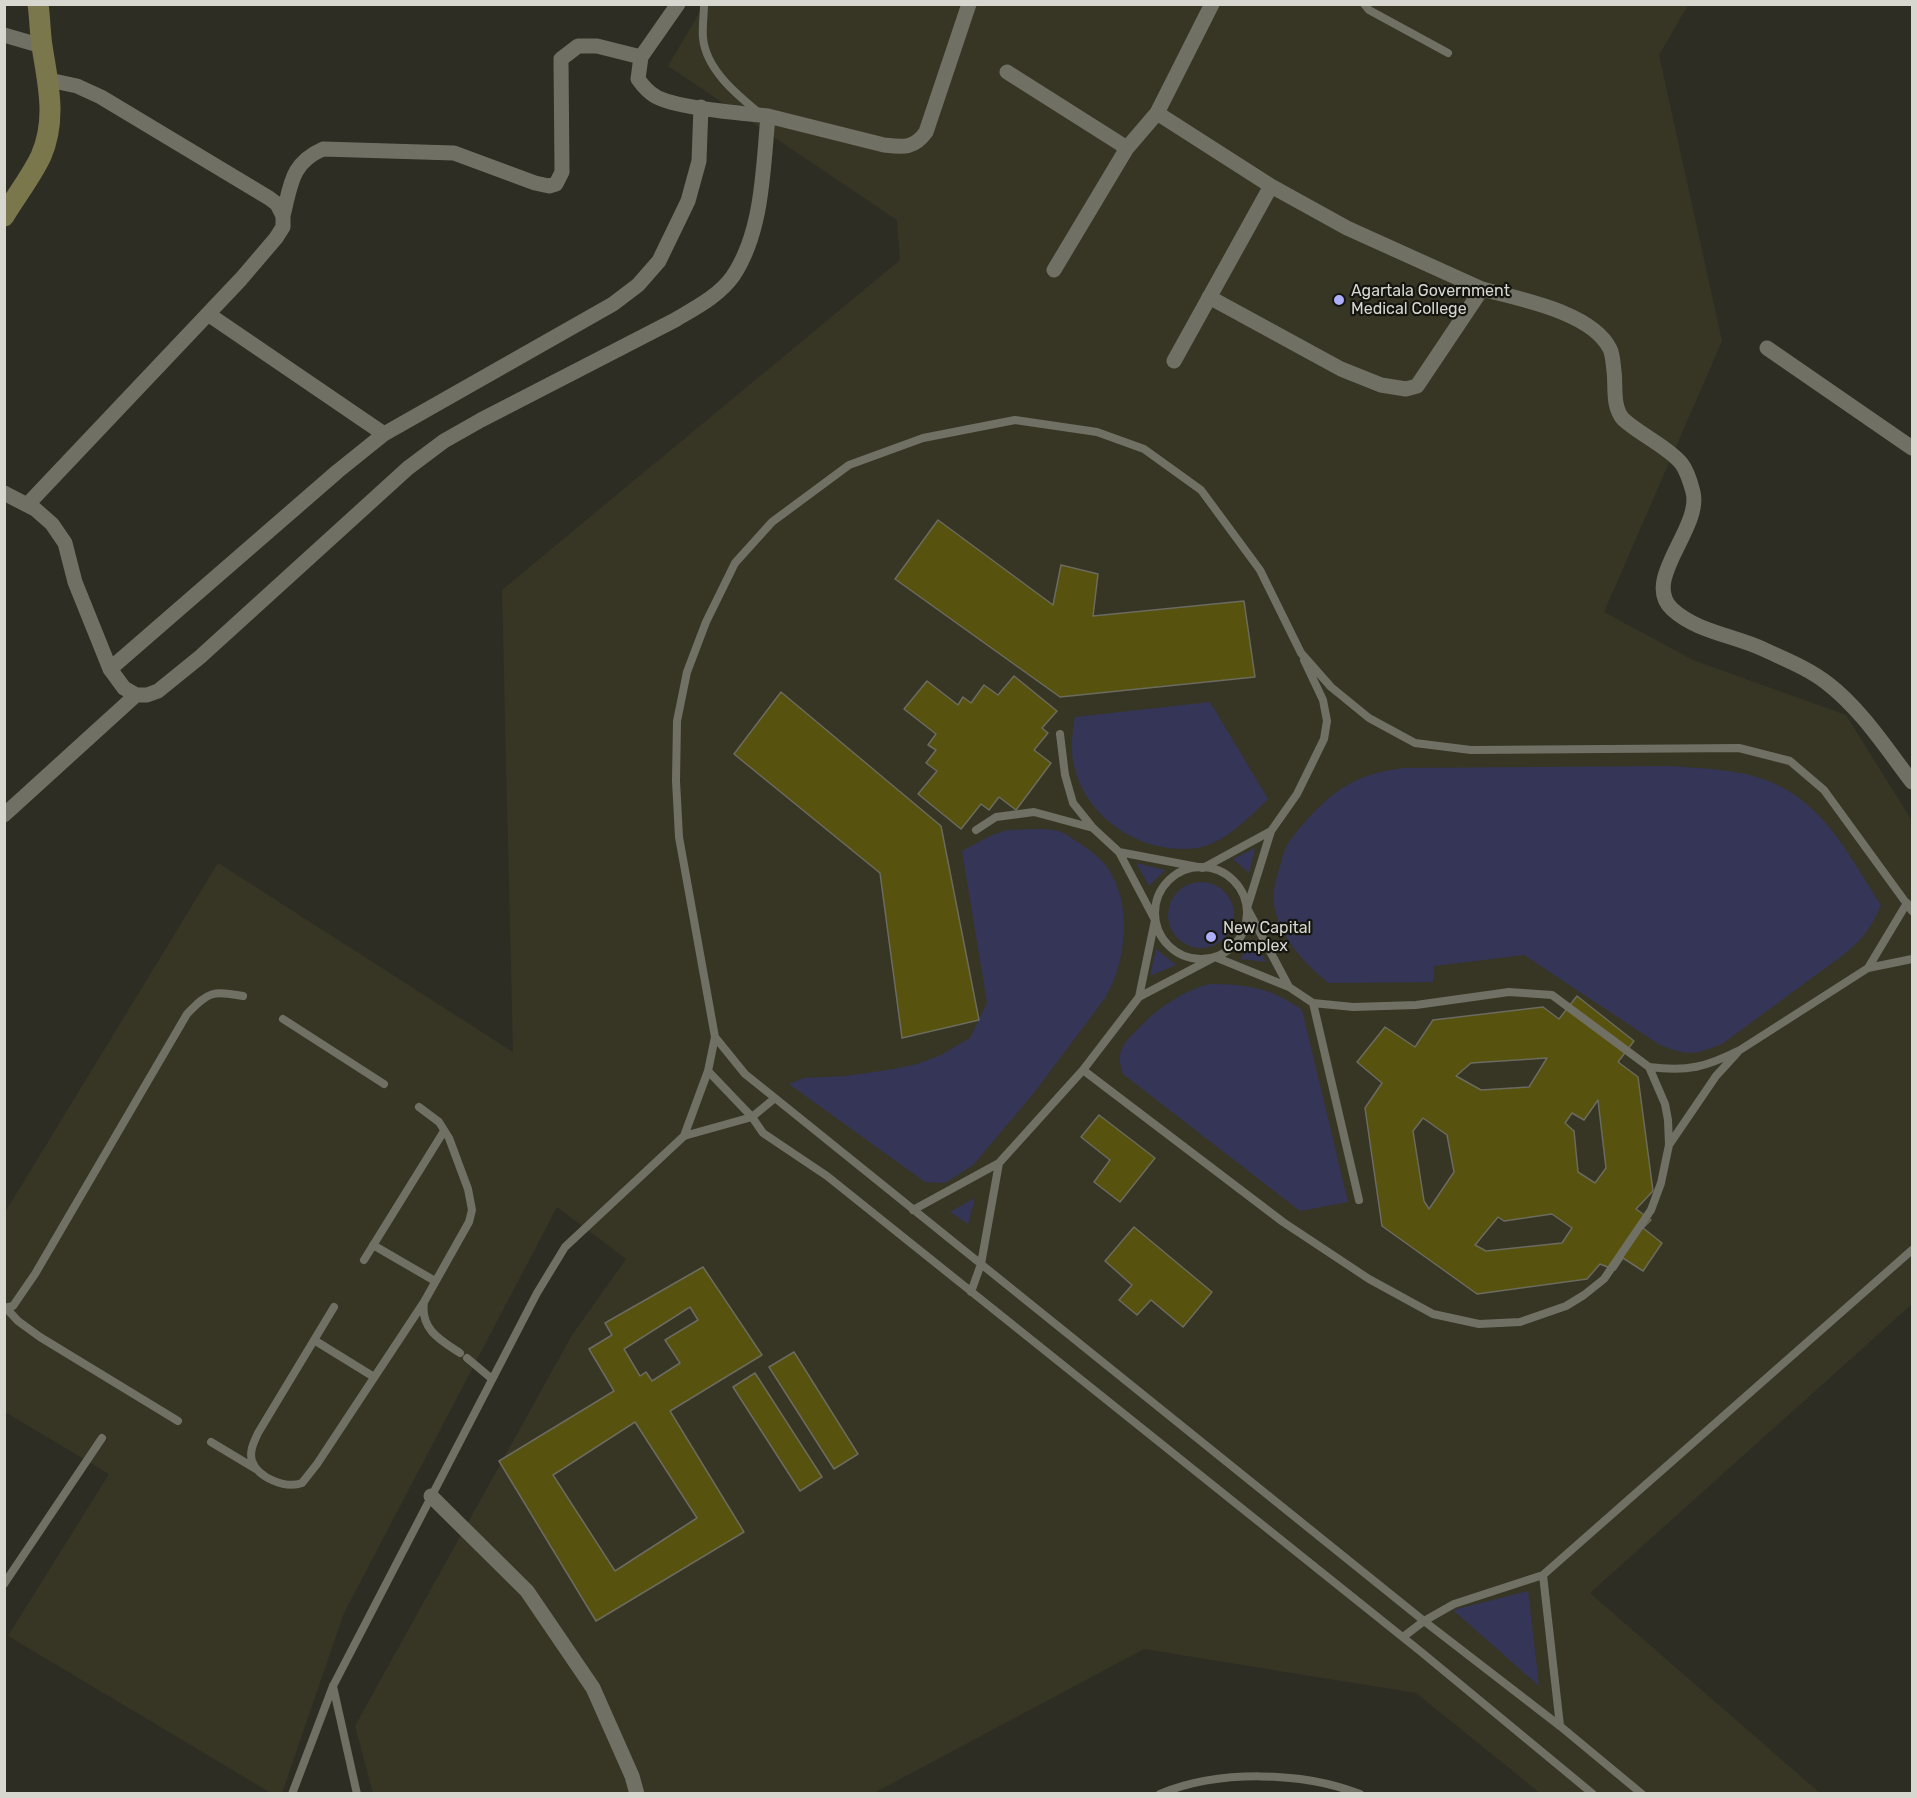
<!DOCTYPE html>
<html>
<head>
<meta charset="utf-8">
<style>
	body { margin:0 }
	#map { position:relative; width:1917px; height:1798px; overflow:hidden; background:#2d2d23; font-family:Rubik,sans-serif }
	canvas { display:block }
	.frame { position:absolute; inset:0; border:6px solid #d7d7d0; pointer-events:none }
</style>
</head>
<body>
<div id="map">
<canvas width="1917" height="1798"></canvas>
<div class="frame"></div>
</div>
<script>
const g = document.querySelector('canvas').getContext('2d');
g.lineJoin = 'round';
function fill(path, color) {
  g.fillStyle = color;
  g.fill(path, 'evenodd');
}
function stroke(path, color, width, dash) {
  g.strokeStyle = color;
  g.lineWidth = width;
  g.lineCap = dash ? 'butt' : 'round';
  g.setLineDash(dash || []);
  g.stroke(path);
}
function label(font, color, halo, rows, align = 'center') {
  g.font = font + ' Rubik,sans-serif';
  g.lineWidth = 4.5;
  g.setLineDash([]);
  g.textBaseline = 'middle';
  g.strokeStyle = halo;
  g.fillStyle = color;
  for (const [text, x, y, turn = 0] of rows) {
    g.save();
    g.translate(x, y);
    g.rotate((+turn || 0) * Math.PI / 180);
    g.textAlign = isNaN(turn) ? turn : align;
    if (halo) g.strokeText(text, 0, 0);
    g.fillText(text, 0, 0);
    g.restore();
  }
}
const built = new Path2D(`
	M704,5H1688L1659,55L1722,341L1604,612L1693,660L1846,715L1912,821V1304L1590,1593L1820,1793H1540L1416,1693L1144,1649L874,1793H373L355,1726L572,1335L626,1259L557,1207L344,1613L282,1793H271L8,1636L109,1474L5,1412L4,1214L218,863L513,1052L502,590L900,260L897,220L668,66Z`);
const green = new Path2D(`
	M1210,702L1268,799C1250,817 1223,844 1197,848C1139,856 1077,813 1072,753C1071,741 1073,729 1075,717Z
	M1672,766C1695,768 1719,769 1741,773C1818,789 1842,845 1881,905C1871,928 1863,939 1843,955L1722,1044C1694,1055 1688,1056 1660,1045L1524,955L1434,966L1433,982L1328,983C1305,963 1282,940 1275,910C1271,895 1275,883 1279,869C1281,864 1282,857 1284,852C1289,840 1297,831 1305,822C1335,788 1358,774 1403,768Z
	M1007,830C1022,830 1042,827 1058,831C1066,833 1074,840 1082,845C1090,850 1100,858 1106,866C1133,902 1127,961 1105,998L1033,1094L973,1165L945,1183L925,1182L789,1084L804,1078L846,1076L894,1069L917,1064L941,1055L970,1038L987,1003L962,851L990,836Z
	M1255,848L1249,873L1233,859Z
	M1136,863L1165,870L1149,886Z
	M1168 915a33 33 0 1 1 66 0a33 33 0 1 1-66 0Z
	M1254,940L1266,962L1240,959Z
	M1156,949L1176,965L1150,976Z
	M1209,984C1246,984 1272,988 1302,1010L1348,1202L1300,1211L1123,1074C1121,1067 1118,1059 1121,1051C1124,1043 1129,1038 1135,1032C1156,1009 1179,993 1209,984Z
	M975,1198L968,1224L950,1212Z
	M1528,1591L1539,1686L1453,1610Z`);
const building = new Path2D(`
	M938,520L1053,605L1061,565L1098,574L1093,616L1244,601L1255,677L1060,697L895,579Z
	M1014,676L1057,711L1042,728L1048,733L1034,750L1051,763L1016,810L999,797L989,810L981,804L961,829L918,794L937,771L926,763L936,750L928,745L936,734L904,709L927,681L958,705L963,697L971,703L984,685L998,695Z
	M781,692L941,826L979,1020L902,1038L880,873L734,754Z
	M1577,996L1634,1041L1618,1062L1638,1077L1653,1191L1636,1209L1651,1220L1643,1228L1662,1243L1643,1271L1623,1258L1615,1270L1600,1264L1587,1279L1477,1294L1382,1226L1365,1108L1382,1083L1357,1062L1385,1027L1415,1047L1433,1020L1543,1007L1559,1019ZM1547,1058L1529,1087L1481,1090L1456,1076L1471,1063ZM1598,1100L1606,1168L1595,1183L1578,1172L1574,1131L1565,1123L1572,1113L1584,1120ZM1423,1118L1447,1135L1454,1172L1429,1209L1424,1201L1413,1131ZM1552,1214L1572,1228L1562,1243L1486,1251L1475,1245L1498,1217L1504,1221Z
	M1099,1115L1155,1158L1120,1202L1094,1182L1110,1160L1081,1137Z
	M1134,1227L1212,1292L1183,1327L1151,1300L1137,1315L1119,1300L1132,1285L1105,1261Z
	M703,1267L762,1355L670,1411L744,1532L596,1621L499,1461L614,1391L589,1349L612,1335L605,1323ZM690,1307L698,1320L665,1340L680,1363L652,1381L646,1372L640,1376L624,1349ZM635,1422L697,1518L615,1571L553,1475Z
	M794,1352L858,1454L834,1469L769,1367Z
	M755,1373L822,1477L800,1491L733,1387Z`);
const lane = new Path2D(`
	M704,4C704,15 702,27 703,38C706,69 736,94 758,112
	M1364,4L1369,10L1448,53
	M1304,660L1323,700L1327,721L1324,739L1297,794L1271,831L1247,908L1289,987L1313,1003L1359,1200
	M1060,734L1065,775L1073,803L1093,828L1119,852L1203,868L1271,831
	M976,830L996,817L1034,812L1093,828
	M1155 913a46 46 0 1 1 92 0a46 46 0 1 1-92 0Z
	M1868,968L1907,903
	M1139,997L1215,957L1289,987
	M1313,1003L1353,1007L1416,1005L1509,992L1552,995L1649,1067
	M283,1019L384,1084
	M715,1037L745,1074L775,1098L1424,1621L1560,1726L1642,1794
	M1083,1070L1283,1222L1369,1279L1433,1314L1479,1324L1520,1322L1566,1306L1584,1295L1604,1279L1651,1210L1661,1183L1669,1145L1668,1120L1665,1104L1649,1067C1688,1072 1706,1067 1740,1050L1868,968L1912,959
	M708,1071L752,1117L763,1133L827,1176L1420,1651L1593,1794
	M419,1107L439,1122L449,1138L468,1189L472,1210L469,1222L424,1302C420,1329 440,1340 460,1353
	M684,1136L708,1071L715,1037L679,837L676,781L677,721L687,672L706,622L735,563L772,522L849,465L923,438L1015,420L1097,432L1144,449L1201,490L1260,570L1301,653L1331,687L1369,718L1415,743L1471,750L1739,748L1790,761L1824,790L1912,911
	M1669,1145L1716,1076L1737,1053
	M913,1210L999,1163L1083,1070L1139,997L1155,920L1119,852
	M373,1245L435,1281
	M364,1260L444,1131
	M971,1292L981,1264L999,1163
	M334,1307L258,1433C254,1442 249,1451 252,1461C258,1478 286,1489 302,1483L317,1464L424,1302
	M4,1308L13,1306L35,1274L187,1014C209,991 212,991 243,996
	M6,1308L18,1321L40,1337L178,1421
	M314,1340L374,1377
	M467,1358L492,1379
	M211,1442L256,1469
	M1543,1575L1560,1726
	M4,1584L102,1438
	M1403,1637L1424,1621L1454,1604L1543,1575L1912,1250
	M333,1686L357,1794
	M292,1794L333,1686L537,1293L565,1247L684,1136L752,1117L775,1098
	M1160,1794C1217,1770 1302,1771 1360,1794`);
const street = new Path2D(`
	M4,35L42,46
	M1007,72L1127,148
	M1157,113L1271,186L1347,228L1482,289L1417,386L1406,389L1381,385L1341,369L1209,297
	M768,116L884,145C903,147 914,149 926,132L969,4
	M283,216C291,184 291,163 323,149L454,153L535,183L549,186L556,184L562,172L561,59L578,46H597L641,57
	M1054,270L1127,148L1157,113L1212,4
	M1482,289C1519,299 1592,312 1610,349C1613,355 1613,364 1614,371C1616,386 1612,406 1623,419C1639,434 1668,447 1681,463C1686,469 1691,484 1693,492C1702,528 1641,580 1672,609C1697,632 1733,635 1763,649C1784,659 1808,668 1827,683C1861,709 1886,748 1912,782
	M208,314L384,434
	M1767,348L1912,448
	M1174,361L1271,186
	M4,493L35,509L52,524L65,543L75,582L110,669L124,688L136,695H147L158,691L200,657L408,468L444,441L481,420L675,320C695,308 719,296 733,276C763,231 763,168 768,116C742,113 674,108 655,96C648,92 643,86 638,79L641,57L678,4
	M27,505L241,279L276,238L283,227V216L277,204L269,198L101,97L77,86L49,80
	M110,669L338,471L384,434L613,304L638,285L659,261L688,201L699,161L701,107
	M4,815L136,695
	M431,1496L527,1591L593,1688L632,1776L637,1794`);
const secondary = new Path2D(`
	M4,216C16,196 31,177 41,156C57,119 48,84 42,46C40,33 40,18 38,4`);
const markers = [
	[1339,300,6,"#adaffb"],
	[1211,937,6,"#adaffb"]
];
const poiNames = [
	["Agartala Government",1351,291],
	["Medical College",1351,309],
	["New Capital",1223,928],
	["Complex",1223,946]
];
fill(built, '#373625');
fill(green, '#353557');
fill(building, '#57520d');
stroke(building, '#6b6b5f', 1.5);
stroke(lane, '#717064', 8);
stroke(street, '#717064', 15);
stroke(secondary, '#7a774c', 21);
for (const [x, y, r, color] of markers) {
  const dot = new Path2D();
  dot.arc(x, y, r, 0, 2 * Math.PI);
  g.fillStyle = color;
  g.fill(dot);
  stroke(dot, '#151510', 2);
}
label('16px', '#d7d7d0', '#151510', poiNames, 'left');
</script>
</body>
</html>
